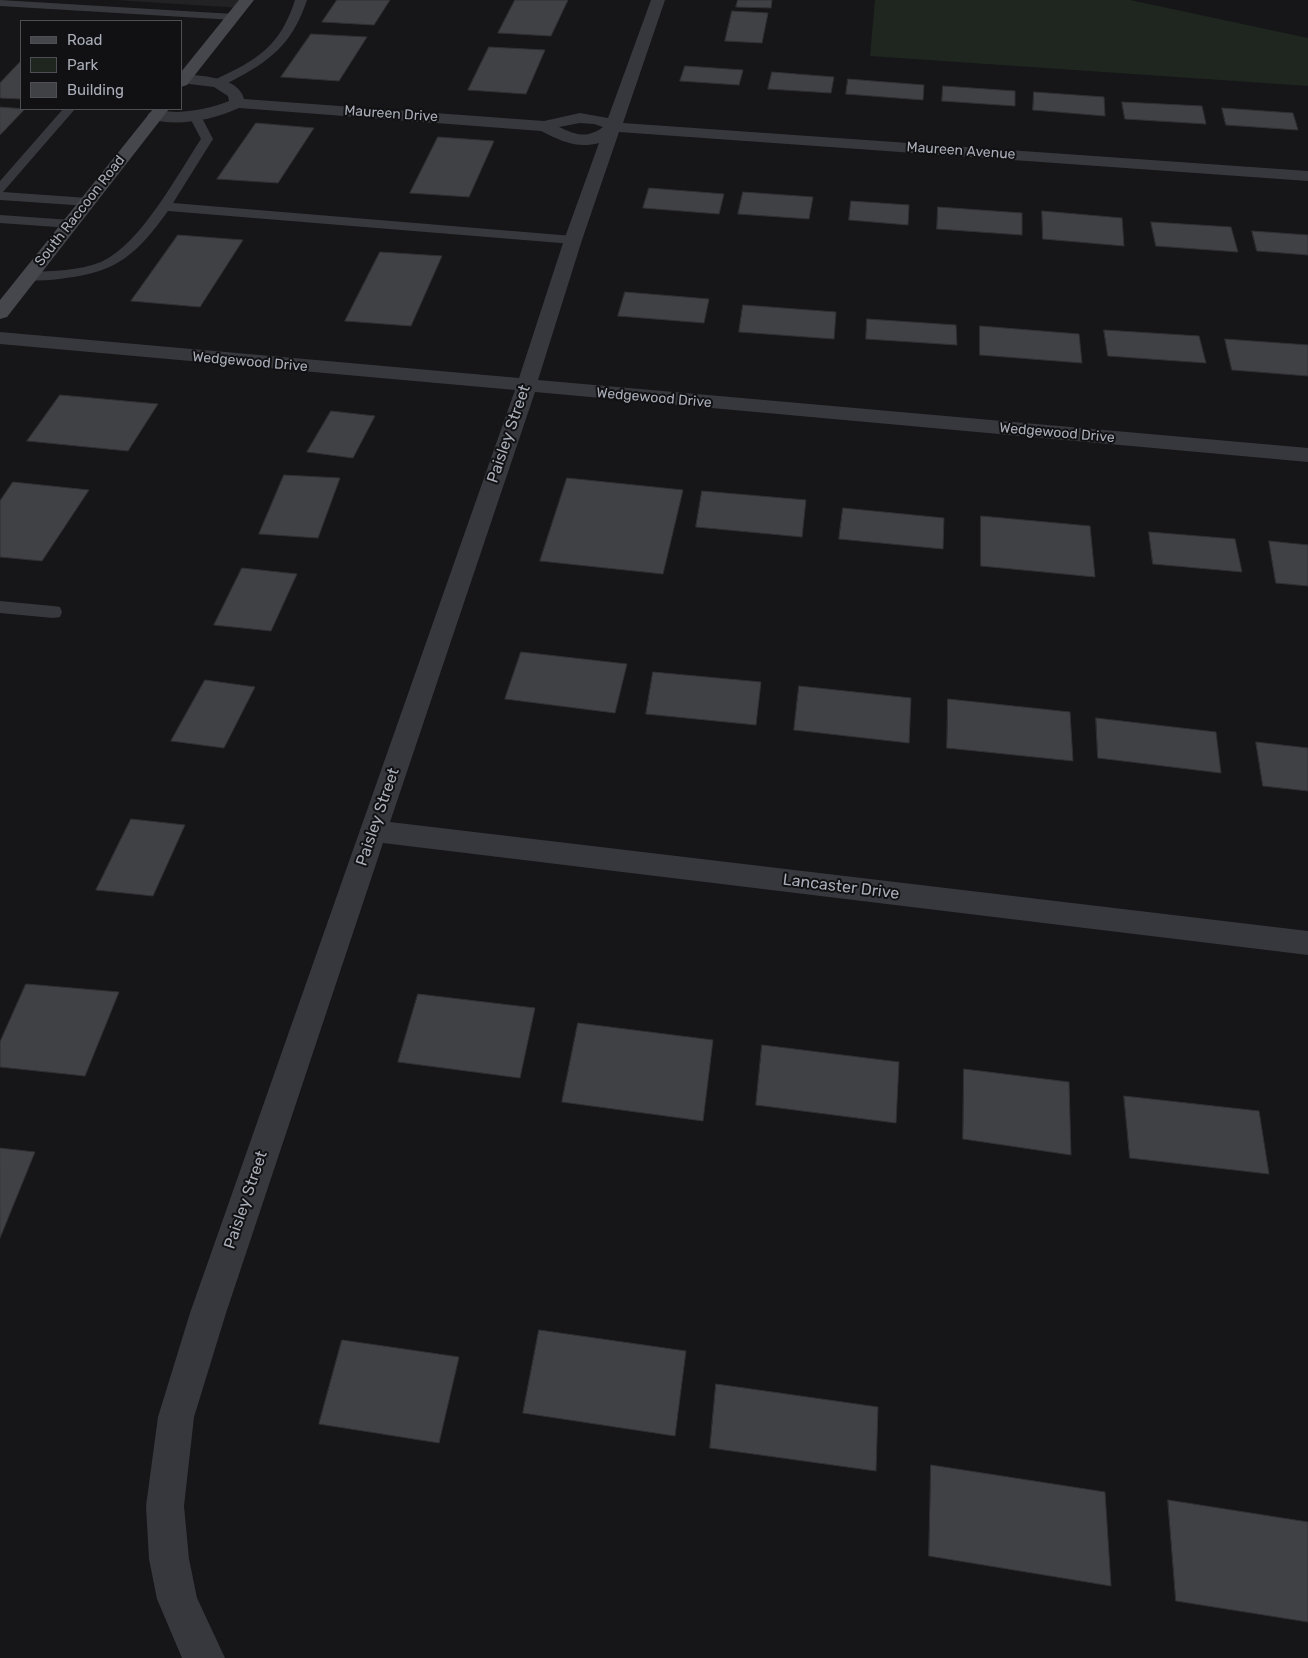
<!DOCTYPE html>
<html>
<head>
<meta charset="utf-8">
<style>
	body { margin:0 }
	#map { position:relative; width:1308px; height:1658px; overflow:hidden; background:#161618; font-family:Rubik,sans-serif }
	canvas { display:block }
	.legend { position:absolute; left:20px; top:20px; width:162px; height:90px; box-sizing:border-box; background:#111113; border:1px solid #4d4f55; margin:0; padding:6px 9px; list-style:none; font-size:15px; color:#a8adb8 }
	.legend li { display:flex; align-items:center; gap:10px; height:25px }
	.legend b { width:25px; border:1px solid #4d4f55 }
</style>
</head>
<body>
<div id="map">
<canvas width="1308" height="1658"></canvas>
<ul class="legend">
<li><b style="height:6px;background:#45474d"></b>Road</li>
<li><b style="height:14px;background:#1e261f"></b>Park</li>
<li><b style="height:14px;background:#404145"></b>Building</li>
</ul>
</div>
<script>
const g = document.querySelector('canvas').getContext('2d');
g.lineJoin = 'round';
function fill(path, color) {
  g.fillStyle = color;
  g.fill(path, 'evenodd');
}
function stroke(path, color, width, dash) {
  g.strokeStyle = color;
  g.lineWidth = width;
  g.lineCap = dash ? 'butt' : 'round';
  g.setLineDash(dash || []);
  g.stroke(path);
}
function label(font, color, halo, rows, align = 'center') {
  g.font = font + ' Rubik,sans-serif';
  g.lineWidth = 4;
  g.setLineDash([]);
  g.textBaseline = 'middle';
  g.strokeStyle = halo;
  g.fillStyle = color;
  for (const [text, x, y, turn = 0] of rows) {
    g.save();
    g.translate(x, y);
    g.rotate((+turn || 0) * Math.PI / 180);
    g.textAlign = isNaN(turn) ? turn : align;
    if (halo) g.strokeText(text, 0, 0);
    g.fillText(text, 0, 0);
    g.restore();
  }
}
const built = new Path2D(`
	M115,0H247L241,8Z`);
const green = new Path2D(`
	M875,0H1130L1308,38V86L870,56Z`);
const building = new Path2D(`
	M337,0H390L374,25L322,22Z
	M515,0H568L551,36L498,33Z
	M738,0H772L771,8L736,7Z
	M732,11L768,13L762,43L725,41Z
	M311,34L367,37L339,81L281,77Z
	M489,47L545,50L526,94L468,90Z
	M21,61V99L0,98V83Z
	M685,66L743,70L739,85L680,81Z
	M772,72L834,77L831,93L768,89Z
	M848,79L924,85L923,100L846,94Z
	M943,86L1015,91V106L942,101Z
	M1034,92L1104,97L1105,116L1033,110Z
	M1122,102L1202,106L1206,124L1125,119Z
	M0,107L25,109L0,135Z
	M1222,108L1293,113L1298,130L1226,125Z
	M256,123L314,128L278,183L217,179Z
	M438,137L494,141L469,197L410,193Z
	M649,188L724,194L719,214L643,208Z
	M743,192L813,197L809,219L738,214Z
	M851,201L909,205L908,225L849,220Z
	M938,207L1022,213V235L937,229Z
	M1042,211L1122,218L1124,246L1043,239Z
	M1151,222L1231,227L1238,252L1156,246Z
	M1252,231L1308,235V255L1257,251Z
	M178,235L243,240L200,307L131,301Z
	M380,252L442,256L411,326L345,321Z
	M625,292L709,299L704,323L618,316Z
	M743,305L836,312L834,339L739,332Z
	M867,319L956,325L957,345L866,339Z
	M980,326L1079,334L1082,363L980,355Z
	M1104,330L1199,336L1206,363L1108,356Z
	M1225,339L1308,345V376L1232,370Z
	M60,395L158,404L128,451L27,441Z
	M331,411L375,416L353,458L307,452Z
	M284,475L340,478L318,538L259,534Z
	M567,478L683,490L663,574L540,561Z
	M13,482L89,490L42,561L0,557V501Z
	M702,491L806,500L802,537L696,527Z
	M843,508L944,518L943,549L839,539Z
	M981,516L1090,526L1095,577L981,566Z
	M1149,532L1235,539L1242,572L1153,564Z
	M1269,541L1308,545V586L1276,583Z
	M242,568L297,574L271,631L214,625Z
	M521,652L627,664L615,713L505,699Z
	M653,672L761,682L756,725L646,714Z
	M205,680L255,687L224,748L171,741Z
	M799,686L911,698L909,743L794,730Z
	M948,699L1070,712L1073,761L947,748Z
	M1096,718L1216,732L1221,773L1098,758Z
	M1256,742L1308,748V791L1263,786Z
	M131,819L185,825L153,896L96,890Z
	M26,984L119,992L85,1076L0,1067V1042Z
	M418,994L535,1008L520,1078L398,1062Z
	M578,1023L713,1040L703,1121L562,1102Z
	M762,1045L899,1062L896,1123L756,1105Z
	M964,1069L1069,1082L1071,1155L963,1139Z
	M1124,1096L1259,1111L1269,1174L1130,1158Z
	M0,1148L35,1152L0,1238Z
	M539,1330L686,1351L675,1436L523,1413Z
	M342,1340L459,1357L439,1443L319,1424Z
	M716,1384L878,1407L876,1471L710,1448Z
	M931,1465L1105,1492L1111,1586L929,1556Z
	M1168,1500L1308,1522V1622L1176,1601Z`);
const lane = new Path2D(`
	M0,0L234,14L240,17L234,20L0,6Z
	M295,0H307C294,39 275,58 239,77C231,81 222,88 214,86L212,83L214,80C257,60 280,47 295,0Z
	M63,109H75L3,192L88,198L95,202L88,206L0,200V181Z
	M195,112L201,116L213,139L173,203L573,236L580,240L573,244L168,211C138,252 119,272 66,278C53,280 37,282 24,279L22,276L24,273L29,272C53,271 78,271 101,262C141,244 177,175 201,139L189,116Z
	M0,215L71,220L78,224L71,228L0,223Z
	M0,601L53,606L60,607L62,612L60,617L53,618L0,613Z`);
const street = new Path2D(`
	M651,0H665L623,123L1308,171V181L619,132L582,240L538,380L1308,448V462L535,392L390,822L1308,931V955L383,843L226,1313L194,1417L184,1506L189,1559L197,1598L225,1658H182L157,1599L149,1559L146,1506L158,1417L190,1313L515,390L0,344V332L519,378L564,240L599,143C577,149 561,141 541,131L239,108C213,120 178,127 149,119L147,116L149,113C158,110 168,112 177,112C195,111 212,108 229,101L228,96L214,87L181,83V75L184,74C202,76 239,77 244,99L544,121L580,113L608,118ZM580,123L594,124L603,127C587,139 576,135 559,127Z`);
const secondary = new Path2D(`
	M239,0H254L187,85L181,87V72Z
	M153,109H169L7,317L0,319V300Z`);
const farStreetnames = [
	["Maureen Drive",391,114,4],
	["Maureen Avenue",961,151,4],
	["South Raccoon Road",80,211,-52],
	["Wedgewood Drive",250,362,5],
	["Wedgewood Drive",654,398,5],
	["Wedgewood Drive",1057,433,5]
];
const streetNames = [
	["Paisley Street",509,434,-71],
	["Paisley Street",378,817,-71],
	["Lancaster Drive",841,887,7],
	["Paisley Street",246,1200,-71]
];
fill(built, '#222225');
fill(green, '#1e261f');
fill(building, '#404145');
stroke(building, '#303034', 1);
fill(lane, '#37383d');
fill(street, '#37383d');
fill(secondary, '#45474d');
label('14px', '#a8adb8', '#111113', farStreetnames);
label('16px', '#a8adb8', '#111113', streetNames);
</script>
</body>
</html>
